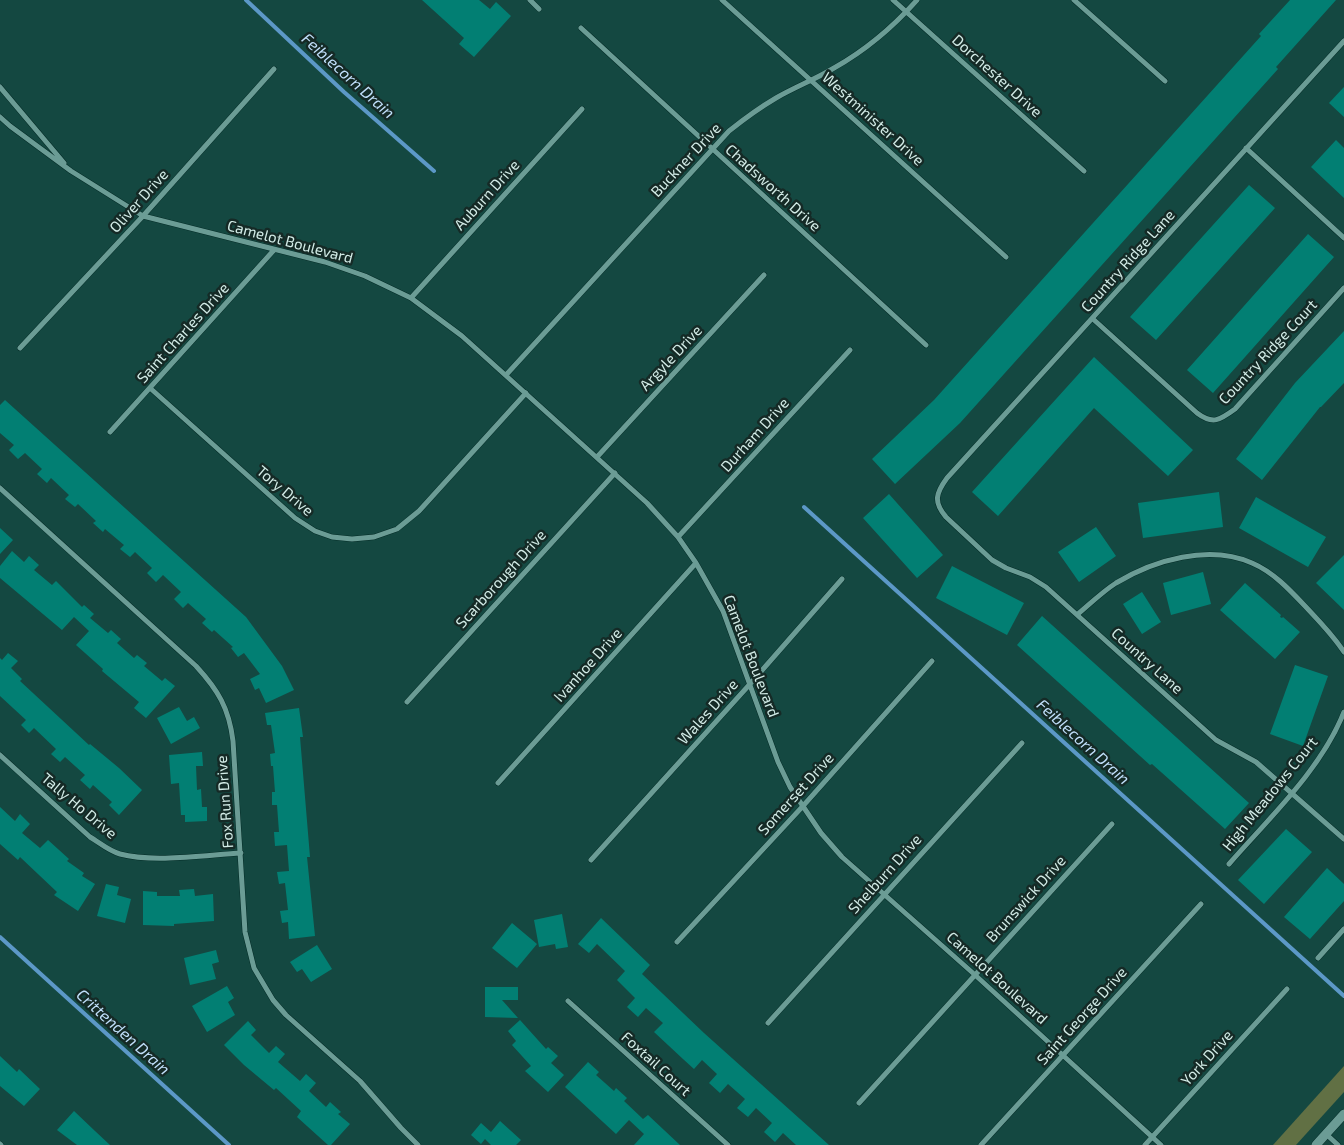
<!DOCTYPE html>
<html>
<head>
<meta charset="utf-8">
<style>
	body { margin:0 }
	canvas { display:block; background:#144841 }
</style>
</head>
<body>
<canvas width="1344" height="1145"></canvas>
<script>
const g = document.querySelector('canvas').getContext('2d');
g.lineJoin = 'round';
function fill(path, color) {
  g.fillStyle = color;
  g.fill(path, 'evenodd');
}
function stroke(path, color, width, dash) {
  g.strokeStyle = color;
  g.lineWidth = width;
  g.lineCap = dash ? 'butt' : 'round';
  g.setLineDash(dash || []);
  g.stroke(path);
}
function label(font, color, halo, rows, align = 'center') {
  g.font = font + ' "Exo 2",sans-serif';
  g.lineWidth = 5;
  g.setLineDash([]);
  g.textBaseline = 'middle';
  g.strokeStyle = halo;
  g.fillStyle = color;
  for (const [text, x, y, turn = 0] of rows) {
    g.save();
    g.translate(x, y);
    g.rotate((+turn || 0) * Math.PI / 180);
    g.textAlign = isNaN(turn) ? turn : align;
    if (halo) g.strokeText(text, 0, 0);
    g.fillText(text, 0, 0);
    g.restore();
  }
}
const green = new Path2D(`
	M1344,1066V1092L1296,1145H1273Z`);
const stream = new Path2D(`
	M246,0L344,92L434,171
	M804,507L1344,996
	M0,937L229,1145`);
const building = new Path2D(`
	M422,0H479L490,9L496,2L511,16L474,57L459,44L464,38Z
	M1290,0H1336L1276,67L1278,69L960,423L895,484L872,459L934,400L1261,36L1259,34Z
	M1344,87V117L1329,103Z
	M1336,140L1344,148V198L1311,167Z
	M1249,185L1275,208L1156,340L1130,317Z
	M1308,234L1334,257L1213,393L1187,370Z
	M1344,331V383L1321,407H1320L1262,480L1236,459L1295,383Z
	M1094,357L1193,450L1168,476L1094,408L998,516L972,492Z
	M5,400L246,617L282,666L294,690L266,703L259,688L255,690L250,679L260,674L244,653L238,657L231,648L233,647L214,630L212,632L202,623L206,619L188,603L183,608L174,599L181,592L163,575L156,582L147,573L152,568L135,552L130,557L120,549L124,545L105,529L103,532L93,523L96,521L78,504L75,507L65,499L69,495L51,478L47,483L37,474L42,469L25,453L18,459L9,450L14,445L0,433V405Z
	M1219,492L1223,527L1143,538L1138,503Z
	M889,494L943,555L917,578L863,518Z
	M1256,497L1326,537L1308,567L1239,528Z
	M1096,527L1116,556L1079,582L1058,552Z
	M0,528L13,540L0,554Z
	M12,551L24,562L29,556L39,565L34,570L52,585L56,581L82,607L84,605L94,614L90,618L108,633L111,630L121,639L117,643L134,658L137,655L147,663L144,666L162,681L165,678L175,686L146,718L134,708L139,702L102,671L103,669L76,645L89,631L74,617L62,630L0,578V566Z
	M1344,555V610L1316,583Z
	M952,566L1024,603L1007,635L936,598Z
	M1203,572L1211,604L1171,615L1163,583Z
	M1245,583L1281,615L1280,617L1282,618L1283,617L1300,632L1275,659L1220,610Z
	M1142,592L1161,622L1142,634L1123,604Z
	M1042,616L1249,803L1225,829L1152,764L1150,765L1017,645Z
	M8,653L18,661L11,668L22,679L20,681L89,745L90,744L119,768L142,790L119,815L109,805L112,802L93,785L90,789L80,780L85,775L65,757L60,762L51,754L56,749L34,728L29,733L21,725L26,720L0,696V658L2,660Z
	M1295,665L1328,676L1303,746L1270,734Z
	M179,707L187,721L194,717L200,728L171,744L157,718Z
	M299,708L303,737H300L310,857H307L315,936L289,939L288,922L282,923L280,911L288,910L285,883L279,884L277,872L289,871L287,845L275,846L274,832H279L277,805H272V792H275L273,766H271L270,754L275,753L271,725H267L265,713Z
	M202,752L203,766H196L197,790L201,789L202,807H207V821L185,822V815H181L179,783L171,784L169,755Z
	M0,807L15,821L20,814L30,824L22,833L40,848L48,840L69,859L67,861L84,873L82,876L95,884L78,911L54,895L57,892L20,857L18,860L0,844Z
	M1286,829L1312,852L1264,904L1238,880Z
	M1327,868L1344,884V901L1310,939L1284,917Z
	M106,884L119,887L117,895L131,899L125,923L97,916Z
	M194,889L195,896L213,894L214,921L174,924V926L143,925V891L157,892V896H180L179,890Z
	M562,914L568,947L556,949L555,944L539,947L534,920Z
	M601,918L650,965L642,974L704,1033L829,1145H796L783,1133L775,1142L764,1132L772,1123L756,1108L748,1117L737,1108L745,1099L728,1084L720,1093L709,1083L717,1074L702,1060L694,1069L683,1059L654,1032L663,1023L646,1008L638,1017L627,1007L635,998L617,980L625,971L597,944L589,953L578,944Z
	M512,923L537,944L517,968L492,948Z
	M317,945L332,969L311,982L302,969L297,972L290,962Z
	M216,950L219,962L212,964L216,979L190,985L184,958Z
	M227,986L234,998L228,1002L235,1015L207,1032L192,1006Z
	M485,987H518V1000H502L518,1018L485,1017Z
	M520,1020L546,1049L548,1047L558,1056L551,1063L564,1075L548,1092L525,1071L531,1066L512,1045L516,1041L508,1031Z
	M248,1021L256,1030L251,1035L269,1053L276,1046L285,1054L278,1062L300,1081L306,1074L316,1083L309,1091L326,1107L330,1102L341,1112L338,1114L350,1124L331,1145H328L297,1117L301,1111L276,1088L274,1090L244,1065L224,1045Z
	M0,1056L17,1072L19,1069L40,1089L24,1106L0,1086Z
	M588,1062L599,1072L596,1075L614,1091L616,1088L627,1098L624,1101L643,1119L648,1115L680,1145H634L644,1134L629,1120L616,1134L565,1087Z
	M74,1111L95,1131L110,1145H77L57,1130Z
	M500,1121L521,1140L516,1145H491L485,1139L481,1144L471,1135L481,1123L491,1132Z`);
const minor = new Path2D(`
	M530,0L539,9
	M722,0L1006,257
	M893,0L1084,171
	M1074,0L1165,81
	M581,28L926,345
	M1344,41L947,478C936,493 933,502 946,517L992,560L1006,568L1030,577L1046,587L1216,740L1256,762L1344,839
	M0,87L64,163
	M0,117L10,126L71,171L143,216L325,262L365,276L411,298L462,336L647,503L678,537L696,563L723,611L778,762L790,787L821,833L842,857L974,974L1161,1145
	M1246,148L1344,238
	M411,298L582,109
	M1093,319L1197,413C1213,425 1220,420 1235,409L1344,288
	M20,348L143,216L274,69
	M506,375L729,131C744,119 759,108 776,98C795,87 816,79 834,68C866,50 893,27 917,0
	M150,388L295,518L315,531L332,537L352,539L374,537L397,529L419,511L526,393
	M110,432L274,250
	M597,457L764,275
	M0,488L196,666C218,690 229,708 233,741L245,932L254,968L273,1000L286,1015L360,1081L401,1128L418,1145
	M678,537L850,350
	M1078,614C1090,604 1102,592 1116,583C1154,560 1209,544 1252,563C1273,572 1289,589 1305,606C1319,621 1333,635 1344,652
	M407,702L615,473
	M0,755L90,837C100,843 109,851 120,854C153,863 206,855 241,853
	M498,783L696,563
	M591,860L750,684L842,579
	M1229,864C1269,818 1321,770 1344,712
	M677,942L803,806L932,661
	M1318,958L1344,929
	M568,1001L728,1145
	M768,1023L1022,743
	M859,1103L1112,824
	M1326,1134L1338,1145
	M0,1144L1,1145
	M981,1145L1201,904
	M1145,1145L1287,989`);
const tertiary = new Path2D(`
	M1316,1145L1344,1114`);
const streetNames = [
	["Dorchester Drive",997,76,42],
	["Westminister Drive",873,119,42],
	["Buckner Drive",686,160,-47],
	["Chadsworth Drive",773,188,42],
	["Auburn Drive",487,195,-48],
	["Oliver Drive",139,201,-48],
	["Camelot Boulevard",290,242,15],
	["Country Ridge Lane",1128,261,-48],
	["Saint Charles Drive",183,333,-48],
	["Country Ridge Court",1268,352,-47],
	["Argyle Drive",671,358,-47],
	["Durham Drive",755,435,-48],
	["Tory Drive",285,491,40],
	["Scarborough Drive",501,579,-48],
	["Camelot Boulevard",751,656,69],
	["Country Lane",1147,661,42],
	["Ivanhoe Drive",588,665,-48],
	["Wales Drive",708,712,-48],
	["Somerset Drive",796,794,-48],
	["High Meadows Court",1270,794,-51],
	["Fox Run Drive",225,802,-94],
	["Tally Ho Drive",79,806,40],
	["Shelburn Drive",885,874,-48],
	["Brunswick Drive",1026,899,-48],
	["Camelot Boulevard",997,978,42],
	["Saint George Drive",1082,1016,-48],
	["York Drive",1207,1058,-48],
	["Foxtail Court",656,1064,42]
];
const waterNames = [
	["Feiblecorn Drain",348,76,42],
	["Feiblecorn Drain",1083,742,42],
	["Crittenden Drain",123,1032,42]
];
fill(green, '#617044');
stroke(stream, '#5c98c7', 4);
fill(building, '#027f73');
stroke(minor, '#042c27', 6);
stroke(tertiary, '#042c27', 10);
stroke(minor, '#6b9c95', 5);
stroke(tertiary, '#6b9c95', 9);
label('15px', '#d3ece7', '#152a26', streetNames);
label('italic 16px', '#c0dffa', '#152a26', waterNames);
</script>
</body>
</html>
